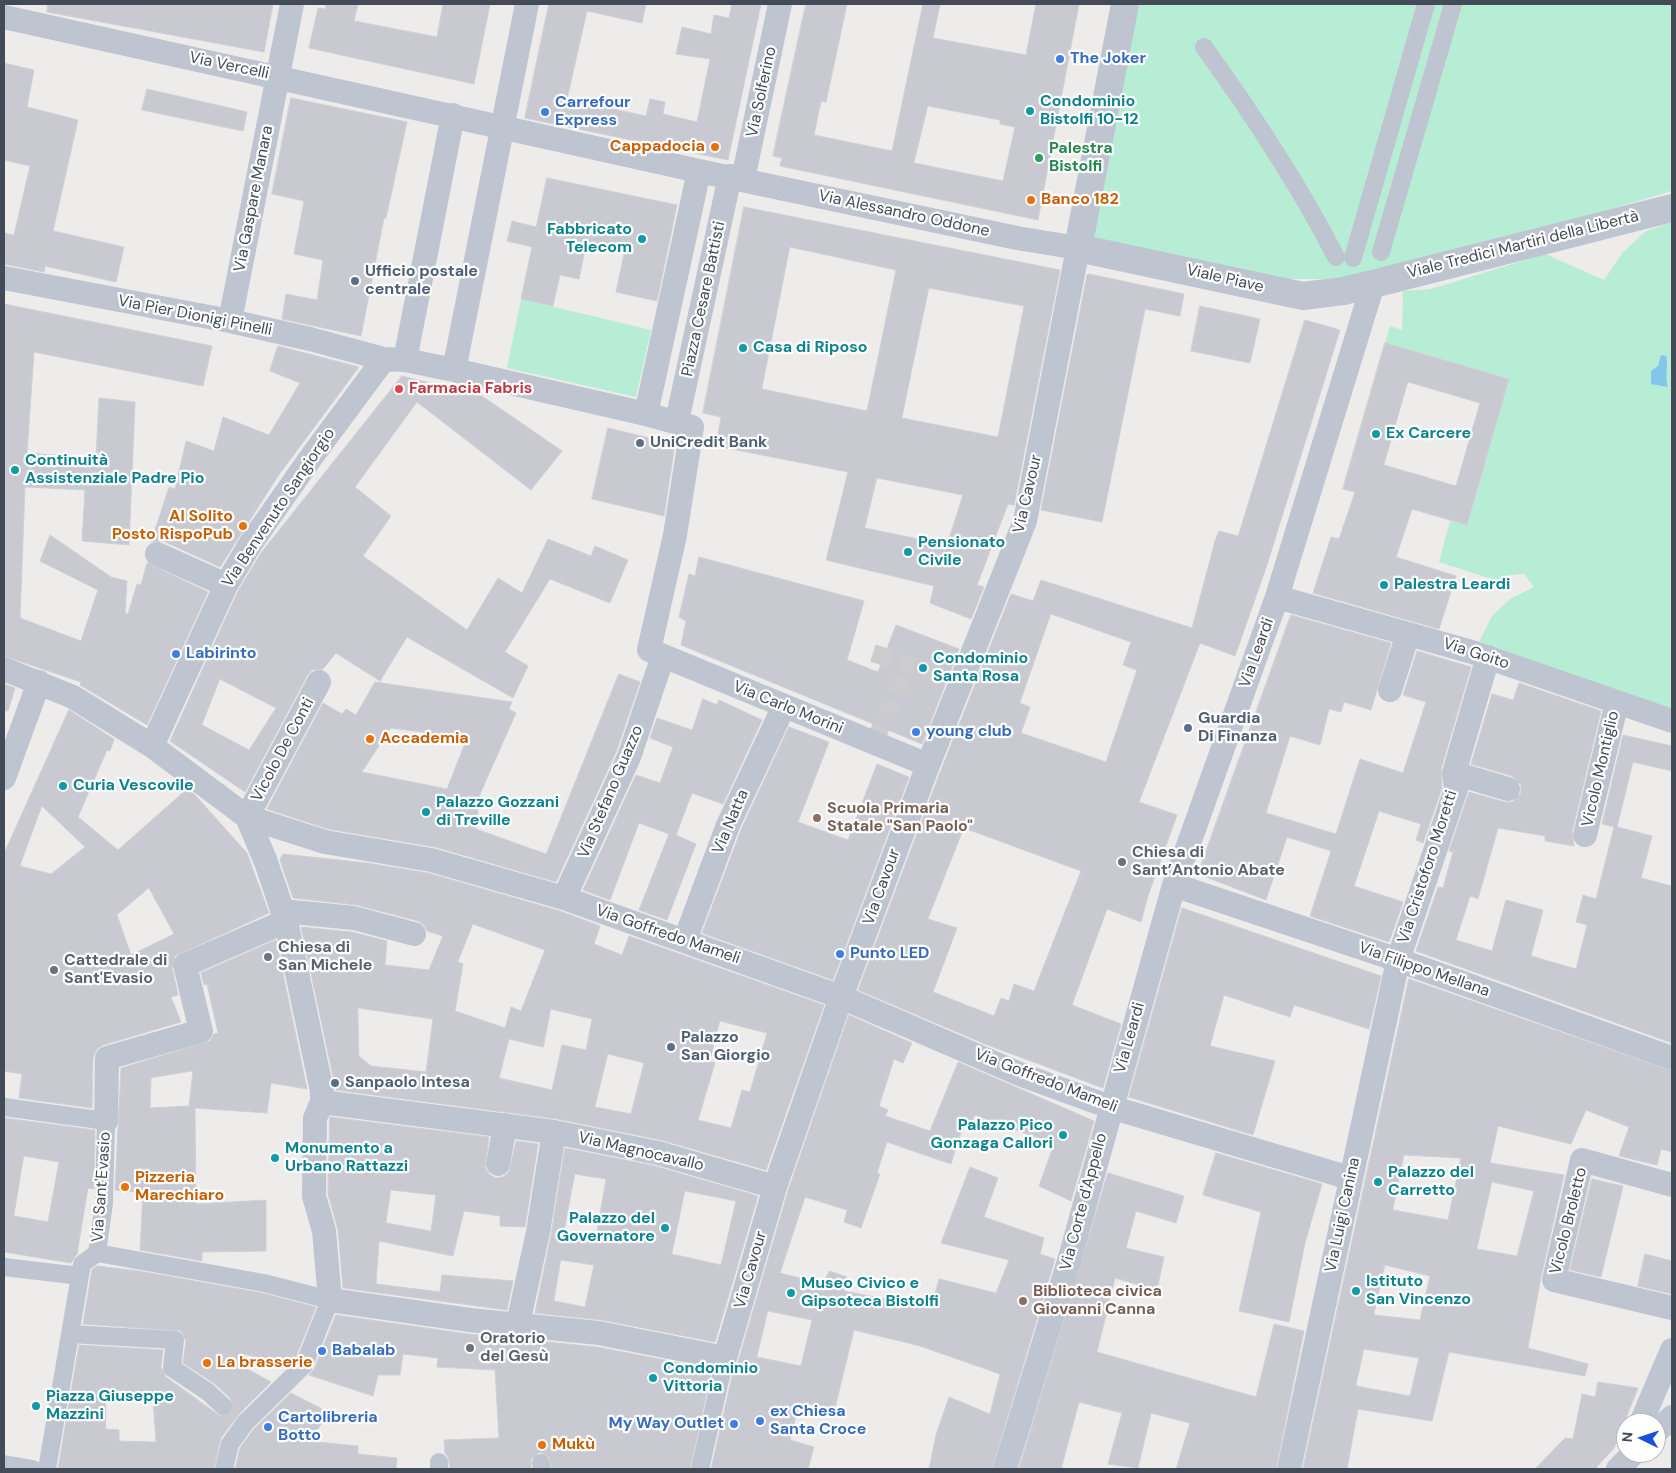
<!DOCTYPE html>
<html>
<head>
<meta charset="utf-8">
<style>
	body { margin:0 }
	#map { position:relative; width:1676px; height:1473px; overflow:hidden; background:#eeebeb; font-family:"DM Sans",sans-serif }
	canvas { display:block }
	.frame { position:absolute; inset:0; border:5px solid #444b58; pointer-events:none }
	.north { position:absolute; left:1616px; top:1413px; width:50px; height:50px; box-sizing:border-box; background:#fff; border:1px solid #b4b7bc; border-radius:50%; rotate:274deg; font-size:14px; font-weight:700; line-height:20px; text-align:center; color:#444b58 }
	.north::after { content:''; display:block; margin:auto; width:18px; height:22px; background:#194fda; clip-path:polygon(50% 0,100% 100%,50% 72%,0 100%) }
</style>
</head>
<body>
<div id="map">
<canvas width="1676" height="1473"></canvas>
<div class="frame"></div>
<div class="north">N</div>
</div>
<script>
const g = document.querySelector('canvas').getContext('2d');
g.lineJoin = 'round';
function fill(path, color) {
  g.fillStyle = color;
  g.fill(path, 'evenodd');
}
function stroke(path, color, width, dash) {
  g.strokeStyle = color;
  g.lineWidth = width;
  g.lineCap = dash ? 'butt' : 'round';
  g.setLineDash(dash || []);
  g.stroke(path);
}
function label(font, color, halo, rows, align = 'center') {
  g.font = font + ' "DM Sans",sans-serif';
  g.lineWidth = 4.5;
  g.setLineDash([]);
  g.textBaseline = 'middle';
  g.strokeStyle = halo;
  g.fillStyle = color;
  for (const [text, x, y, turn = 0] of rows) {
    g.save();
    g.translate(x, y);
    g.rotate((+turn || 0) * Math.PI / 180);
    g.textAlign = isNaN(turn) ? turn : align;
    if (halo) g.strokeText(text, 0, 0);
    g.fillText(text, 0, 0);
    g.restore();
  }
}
const green = new Path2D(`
	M1135,4H1672V191L1406,270L1326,279H1267L1089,243Z
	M1672,222V710L1479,642L1492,616L1510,599L1534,587L1524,574L1510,575L1498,581L1439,562L1450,521L1467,525L1509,379L1385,343L1390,326L1402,330L1403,291L1431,289L1545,254L1604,280L1623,252L1646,231Z
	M521,299L651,330L636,397L507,368Z`);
const water = new Path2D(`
	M1661,355L1666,356C1669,365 1664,376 1668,387L1651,384V371L1658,366Z`);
const building = new Path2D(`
	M48,4H273L264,52L47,12Z
	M326,4H358L354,21L437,37L443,4H490L474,84L309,48L318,8L325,9Z
	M549,4H646L642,23L587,11L567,99L646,116L650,99L665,102L663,114L697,122L710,59L676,54L682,27L711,34L714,15L729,18L732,4H761L728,160L525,118Z
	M806,4H847L826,102L821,101L814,135L892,151L923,4H940L933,38L1026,55L1036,4H1079L1038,220L780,166L782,158L773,156ZM928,106L1000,120V124L1015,127L1003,181L914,163Z
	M4,63L34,70L27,107L78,120L53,231L124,247L116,282L45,266L44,272L4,264V233L14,235L30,166L4,160Z
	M147,89L247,112L243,131L142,110Z
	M291,98L407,122L386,218H384L361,336L282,319L286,294L317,300L323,260L294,254L304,201L272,194Z
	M547,178L677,205L657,301L616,292L624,254L586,245L579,279L560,275L553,306L521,299L532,247L507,241L512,221L536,227Z
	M744,207L1060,270L1014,505L1008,504L977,585L984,587L971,619L930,603L934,586L826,560L848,472L716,446L721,417L703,413ZM790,247L896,270L867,411L762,389ZM929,288L1024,306L998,437L902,418ZM877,478L963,495L947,545L865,528Z
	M1089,274L1184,294L1180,316L1145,309L1102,522L1041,510L1087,275Z
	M4,304L212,346L203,386L34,352L27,453L96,458L99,398L135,402L129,545L82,541L85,490L25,487L20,618L81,641L98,590L40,561L50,535L111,577L127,581L125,613L128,614L137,584L141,585L147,563L208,592L147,725L80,685L81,682L4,656Z
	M1200,306L1260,319L1250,363L1191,351Z
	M1305,320L1340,330L1267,565L1235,656L1200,643L1139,802L1177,815L1148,896L1141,922L1107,909L1072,1005L1121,1024L1103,1088L985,1044L858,990L941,770L1011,594L1033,601L1041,580L1192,628L1215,541L1219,531L1238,536ZM1051,614L1131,642L1123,665L1137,670L1106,762L1021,733L1030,707L1020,703ZM964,828L1081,871L1034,991L1014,984L1009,1001L1001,998L994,1016L933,992L957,928L928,919Z
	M1385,343L1509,379L1467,525L1412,509L1396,557L1456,576L1439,629L1313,593L1331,537L1339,539L1355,492L1343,489ZM1408,382L1480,403L1456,486L1384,465Z
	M278,346L359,367L278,476L220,567L163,541L151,542L169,487L175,489L186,441L214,451L223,417L269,435L300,383L270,371Z
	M402,376L482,396L562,451L531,490L417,402L355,487L391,516L363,556L467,630L498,578L522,593L548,539L591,556L595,546L628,560L610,603L550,579L505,652L528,666L513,698L407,637L380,681L336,653L323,669L312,670L307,676L245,792L170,741L238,591L261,553ZM220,679L276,708L249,750L202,725Z
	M608,428L675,444L664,516L592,499Z
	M699,557L864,601L847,660L878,672L896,625L959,649L922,744L681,645L686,621L679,617L689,574L695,576Z
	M1291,615L1391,643L1371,710L1344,702L1341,712L1329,709L1320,745L1290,736L1266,813L1336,834L1360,759L1403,773L1426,702L1403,695L1417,651L1471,667L1441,769L1442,788L1423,843L1416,840L1421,824L1379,811L1354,886L1403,902L1389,942L1310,916L1331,851L1287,837L1266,900L1198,874Z
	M619,674L640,682L616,752L556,882L435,847L328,829L267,809L323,703L342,714L346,709L356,715L375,682L512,702L509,709L516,713L480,794L476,829L546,854ZM391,728L467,738L447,789L362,772Z
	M1519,683L1601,711L1572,832L1574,846L1545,841V836L1498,828L1478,899L1470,896L1456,940L1492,951L1506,900L1543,910L1531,956L1576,969L1587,925L1576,922L1583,895L1596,899L1614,827L1602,824L1623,735L1672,746V771L1633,762L1617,827L1652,836L1641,878L1672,886V1043L1416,951L1438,887L1443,888L1453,852L1449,851L1469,792L1505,802H1512L1521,793V785L1512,776L1471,764L1492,694L1513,700Z
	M4,684L15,688L8,711L4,710Z
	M703,699L717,705L719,700L762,720L723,804L692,793L676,835L696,844L667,920L639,910L669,834L639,823L610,900L583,890L636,775L660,783L673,747L650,738L657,718L692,730Z
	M69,710L114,739L110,751L107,750L78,817L118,850L187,789L195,795L247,853L269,913L175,956L172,968L178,995L171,997L181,1022L103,1045L97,1049L93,1058L92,1108L19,1098L22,1074L4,1071V854ZM42,806L85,847L51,874L20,866ZM149,888L174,934L131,955L117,915Z
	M789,727L829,742L798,822L848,840L877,764L909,777L833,980L702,933L741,830Z
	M283,854L367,863L428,873L560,911L600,926L594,944L622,955L629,936L824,1005L766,1170L661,1140L557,1119L336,1090L301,927L352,932L387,941L385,965L429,970L443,936L427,931L424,925L418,921L357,905L293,898L280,860ZM473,924L545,950L521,1011L511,1007L505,1028L455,1011L463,964L458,962ZM358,1008L433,1019L426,1072L371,1066L359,1056ZM551,1009L592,1019L586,1050L562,1045L552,1090L499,1078L509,1039L543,1047ZM720,1021L767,1033L750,1092L742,1090L731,1128L698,1120L715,1063L710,1061ZM608,1054L644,1063L631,1114L595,1107Z
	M1182,908L1381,976L1369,1029L1294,1005L1290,1017L1224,995L1210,1046L1275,1061L1253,1135L1129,1097Z
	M276,940L307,1089L271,1083L267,1113L195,1108L196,1204L266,1200V1251L202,1252V1261L140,1250L143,1193L115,1190L121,1068L210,1041L214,1034L218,1033L207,984L204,985L201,973ZM193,1071L189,1106L150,1108L151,1078Z
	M1409,979L1672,1071V1152L1661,1149L1657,1165L1619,1156L1629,1127L1586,1110L1571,1144L1498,1126L1490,1163L1564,1175L1541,1277L1528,1348L1588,1364L1585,1376L1449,1352L1432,1421L1358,1409L1347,1469H1303ZM1404,1155L1461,1158L1448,1220L1393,1210ZM1492,1182L1534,1191L1517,1256L1477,1249ZM1385,1265L1430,1276L1420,1320L1374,1315ZM1364,1349L1419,1358L1410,1396L1356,1386Z
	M849,1015L912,1043L903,1063L894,1059L879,1106L888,1110L885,1116L930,1131L958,1062L1094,1121L1071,1201L1039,1186L1054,1144L975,1115L970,1125L964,1123L951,1164L887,1142L877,1173L880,1174L861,1228L844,1222L847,1210L805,1197L780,1273L824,1284L829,1271L847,1277L844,1291L931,1308L939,1279L996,1293L1009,1260L941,1243L970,1167L998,1178L984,1217L1044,1238L1040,1254L1055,1259L992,1469H929L936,1435L949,1397L990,1414L1000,1374L920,1346L854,1330L835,1408L799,1403L790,1440L814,1447L808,1469H711L734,1368L738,1362L788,1191ZM768,1311L812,1320L801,1366L757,1357Z
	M330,1117L489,1137L485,1168L490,1175L496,1178L503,1177L509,1172L516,1141L538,1144L525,1227L500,1226V1216L464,1211L453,1256L379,1241L376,1284L440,1292L442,1275L513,1281L507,1310L343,1288L338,1230L328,1194ZM391,1190L436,1195L431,1231L386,1223Z
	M4,1118L95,1130L94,1189L88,1188L77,1254L71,1263L4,1252ZM24,1156L59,1162L48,1222L14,1216Z
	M565,1148L655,1166L758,1196L715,1342L602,1320L535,1313L551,1235ZM575,1174L606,1179L595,1243L563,1238ZM685,1191L736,1201L721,1265L672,1254ZM561,1260L594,1265L585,1307L554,1301Z
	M1216,1153L1322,1184L1305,1243L1289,1322L1239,1311L1261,1212L1203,1195Z
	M1108,1173L1184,1196L1176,1223L1136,1211L1126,1248L1164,1257L1157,1290L1115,1278L1097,1352L1256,1397L1274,1324L1304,1331L1276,1469H1176L1190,1423L1151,1413L1138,1468L1108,1464L1122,1413L1079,1402L1061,1469H1019Z
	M1592,1179L1623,1186L1601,1277L1570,1270Z
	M1645,1254L1672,1261V1294L1638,1286Z
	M97,1266L139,1271L262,1293L316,1307L295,1359L287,1367L245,1354L240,1365L271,1382L237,1416L221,1438L214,1469H58L79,1345L163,1350L161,1367L166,1377L220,1416H227L233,1408L231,1399L215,1384L183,1363L186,1341L181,1331L83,1324L92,1270ZM106,1396L153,1400L156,1442L119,1441V1430L106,1429Z
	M336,1315L468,1334L597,1347L712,1369L690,1469H552L549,1457L540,1452L531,1459V1469H450L448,1457L445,1453L444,1440L499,1438L495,1370L437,1367L438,1358L403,1354L400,1375H378L373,1396L309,1375L314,1369Z
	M1598,1382L1638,1388L1614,1448L1595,1469H1535L1565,1438L1573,1439L1582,1394L1595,1397Z
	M291,1393L330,1413L308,1441L358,1446V1454L397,1458L396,1469H235L240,1448L253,1430Z`);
const pedestrianTunnel = new Path2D(`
	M873,653L961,682
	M874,743L908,665
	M223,1406L245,1423`);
const pedestrian = new Path2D(`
	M1204,47C1253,115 1298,183 1336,257
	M1381,252L1453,4
	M1353,258L1426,4
	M4,1107L106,1121L104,1203L97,1253
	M97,1253L264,1283L330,1300L304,1365L245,1423L230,1444L224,1469
	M4,1267L80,1276
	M70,1334L175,1340L172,1368L208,1392L223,1406
	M439,1462V1469
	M541,1463L542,1469
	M4,1464L33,1469
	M47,1469L82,1264L97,1253
	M700,1469L725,1358`);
const minor = new Path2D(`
	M4,17L699,171L1017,238L1078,248L1025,521L928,765L841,997L775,1187L725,1358L599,1333L470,1320L330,1300L324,1231L314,1196L315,1118L322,1102V1091L286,921L266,862L247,817L319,682
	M743,179L780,4
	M4,278L230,321L310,339L384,359L405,360L454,370L527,4
	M230,321L292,4
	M405,360L453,115
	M454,370L646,414L699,171
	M646,414L692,427L675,535L649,650L928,765
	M677,421L730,176
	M157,554L226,585
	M1277,597L1472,652L1672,721
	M4,669L73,697L152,746L247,817L325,842L431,860L564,898L841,997L1022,1075L1110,1107L1350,1178
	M1390,690L1408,634
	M152,746L226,585L251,543L312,456L384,359
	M1454,773L1508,789
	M4,778L39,682
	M1585,835L1617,702
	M1174,885L1398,960L1672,1058
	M564,898L629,757L663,656
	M282,911L354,918L414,934
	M685,940L728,825L784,706
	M322,1102L554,1132L658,1153L775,1187
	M106,1121L107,1058L201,1031L185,965L286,921
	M498,1164L505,1125
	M1672,1185L1582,1160L1554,1280L1672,1308
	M518,1324L538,1232L554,1132
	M1641,1423L1672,1350
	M1656,1432L1672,1417
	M1005,1469L1069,1261L1174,885L1277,597L1373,284
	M1289,1469L1398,960L1456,789L1454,773L1488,657
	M1618,1469L1634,1453`);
const tertiary = new Path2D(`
	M1125,4L1078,248L1303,296L1343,291L1373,284L1672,208`);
const markers = [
	[1060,59,5,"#3f7fe0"],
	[1030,111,5,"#0f9aa8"],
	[545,112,5,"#3f7fe0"],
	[715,147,5,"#e8710a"],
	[1039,158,5,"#2e9e5b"],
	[1031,200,5,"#e8710a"],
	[642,239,5,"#0f9aa8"],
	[355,281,5,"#5c6f8a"],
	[743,348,5,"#0f9aa8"],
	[399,389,5,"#e0444e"],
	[1376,434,5,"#0f9aa8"],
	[640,443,5,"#5c6f8a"],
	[15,470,5,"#0f9aa8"],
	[243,526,5,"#e8710a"],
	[908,552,5,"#0f9aa8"],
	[1384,585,5,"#0f9aa8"],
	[176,654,5,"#3f7fe0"],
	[923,668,5,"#0f9aa8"],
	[1188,728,5,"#5c6f8a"],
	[916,732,5,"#3f7fe0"],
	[370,739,5,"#e8710a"],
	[63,786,5,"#0f9aa8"],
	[426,812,5,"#0f9aa8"],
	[817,818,5,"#8d6e63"],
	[1122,862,5,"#6b7280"],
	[840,954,5,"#3f7fe0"],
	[268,957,5,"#6b7280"],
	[54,970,5,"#6b7280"],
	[671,1047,5,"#5c6f8a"],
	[335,1083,5,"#5c6f8a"],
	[1063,1135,5,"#0f9aa8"],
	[275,1158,5,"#0f9aa8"],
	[1378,1182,5,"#0f9aa8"],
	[125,1187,5,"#e8710a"],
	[665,1228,5,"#0f9aa8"],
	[1356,1291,5,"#0f9aa8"],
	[791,1293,5,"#0f9aa8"],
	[1023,1301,5,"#8d6e63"],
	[470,1348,5,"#6b7280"],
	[322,1351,5,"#3f7fe0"],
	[207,1363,5,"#e8710a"],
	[653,1378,5,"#0f9aa8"],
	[36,1406,5,"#0f9aa8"],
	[760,1421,5,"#3f7fe0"],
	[734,1424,5,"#3f7fe0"],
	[268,1427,5,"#3f7fe0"],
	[542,1445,5,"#e8710a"]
];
const shopNames = [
	["The Joker",1070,59],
	["Carrefour",555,103],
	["Express",555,121],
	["Labirinto",186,654],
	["young club",926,732],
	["Punto LED",850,954],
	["Babalab",332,1351],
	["ex Chiesa",770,1412],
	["Santa Croce",770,1430],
	["Cartolibreria",278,1418],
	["Botto",278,1436],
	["My Way Outlet",724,1424,"right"]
];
const streetNames = [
	["Via Vercelli",229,66,12],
	["Via Solferino",762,92,-78],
	["Via Gaspare Manara",254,199,-79],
	["Via Alessandro Oddone",904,214,12],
	["Viale Tredici Martiri della Libertà",1523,245,-14],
	["Viale Piave",1225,279,13],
	["Piazza Cesare Battisti",704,299,-78],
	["Via Pier Dionigi Pinelli",195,316,11],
	["Via Cavour",1028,494,-77],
	["Via Benvenuto Sangiorgio",279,508,-56],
	["Via Leardi",1257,653,-70],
	["Via Goito",1476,654,18],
	["Via Carlo Morini",788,708,22],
	["Vicolo De Conti",283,750,-62],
	["Vicolo Montiglio",1601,769,-77],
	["Via Stefano Guazzo",611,792,-67],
	["Via Natta",731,822,-67],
	["Via Cristoforo Moretti",1428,867,-72],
	["Via Cavour",882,887,-70],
	["Via Goffredo Mameli",668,935,19],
	["Via Filippo Mellana",1424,970,19],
	["Via Leardi",1130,1038,-74],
	["Via Goffredo Mameli",1046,1081,21],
	["Via Magnocavallo",641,1152,13],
	["Via Sant'Evasio",102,1187,-86],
	["Via Corte d'Appello",1084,1202,-75],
	["Via Luigi Canina",1343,1215,-78],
	["Vicolo Broletto",1569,1221,-76],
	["Via Cavour",751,1270,-74]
];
const cultureNames = [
	["Condominio",1040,102],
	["Bistolfi 10-12",1040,120],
	["Fabbricato",632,230,"right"],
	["Telecom",632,248,"right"],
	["Casa di Riposo",753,348],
	["Ex Carcere",1386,434],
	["Continuità",25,461],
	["Assistenziale Padre Pio",25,479],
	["Pensionato",918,543],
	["Civile",918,561],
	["Palestra Leardi",1394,585],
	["Condominio",933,659],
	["Santa Rosa",933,677],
	["Curia Vescovile",73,786],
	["Palazzo Gozzani",436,803],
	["di Treville",436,821],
	["Palazzo Pico",1053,1126,"right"],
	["Gonzaga Callori",1053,1144,"right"],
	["Monumento a",285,1149],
	["Urbano Rattazzi",285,1167],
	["Palazzo del",1388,1173],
	["Carretto",1388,1191],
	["Palazzo del",655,1219,"right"],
	["Governatore",655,1237,"right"],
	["Istituto",1366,1282],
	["San Vincenzo",1366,1300],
	["Museo Civico e",801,1284],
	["Gipsoteca Bistolfi",801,1302],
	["Condominio",663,1369],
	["Vittoria",663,1387],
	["Piazza Giuseppe",46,1397],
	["Mazzini",46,1415]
];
const foodNames = [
	["Cappadocia",705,147,"right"],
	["Banco 182",1041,200],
	["Al Solito",233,517,"right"],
	["Posto RispoPub",233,535,"right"],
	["Accademia",380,739],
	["Pizzeria",135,1178],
	["Marechiaro",135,1196],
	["La brasserie",217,1363],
	["Mukù",552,1445]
];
const leisureNames = [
	["Palestra",1049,149],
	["Bistolfi",1049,167]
];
const serviceNames = [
	["Ufficio postale",365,272],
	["centrale",365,290],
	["UniCredit Bank",650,443],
	["Guardia",1198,719],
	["Di Finanza",1198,737],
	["Palazzo",681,1038],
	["San Giorgio",681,1056],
	["Sanpaolo Intesa",345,1083]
];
const healthNames = [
	["Farmacia Fabris",409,389]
];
const educationNames = [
	["Scuola Primaria",827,809],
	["Statale \"San Paolo\"",827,827],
	["Biblioteca civica",1033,1292],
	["Giovanni Canna",1033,1310]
];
const worshipNames = [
	["Chiesa di",1132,853],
	["Sant’Antonio Abate",1132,871],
	["Chiesa di",278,948],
	["San Michele",278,966],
	["Cattedrale di",64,961],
	["Sant'Evasio",64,979],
	["Oratorio",480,1339],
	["del Gesù",480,1357]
];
fill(green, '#b7edd5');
fill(water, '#84c5eb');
fill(building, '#c8c9d1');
stroke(building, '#cfd0d7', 1);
stroke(pedestrianTunnel, '#cccbce', 18, [18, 9]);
stroke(pedestrian, '#bec5d1', 18);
stroke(minor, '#bec5d1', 24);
stroke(tertiary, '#bec5d1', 28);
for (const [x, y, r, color] of markers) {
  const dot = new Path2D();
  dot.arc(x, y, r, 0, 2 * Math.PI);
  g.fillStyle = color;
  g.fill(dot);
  stroke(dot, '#fff', 2);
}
label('bold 16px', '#366cbe', '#fff', shopNames, 'left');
label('16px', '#444b58', '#fff', streetNames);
label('bold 16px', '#0d838f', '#fff', cultureNames, 'left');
label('bold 16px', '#c56008', '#fff', foodNames, 'left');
label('bold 16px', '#27864d', '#fff', leisureNames, 'left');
label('bold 16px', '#4e5e75', '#fff', serviceNames, 'left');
label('bold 16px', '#be3a42', '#fff', healthNames, 'left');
label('bold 16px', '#785e54', '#fff', educationNames, 'left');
label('bold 16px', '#5b616d', '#fff', worshipNames, 'left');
</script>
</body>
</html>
